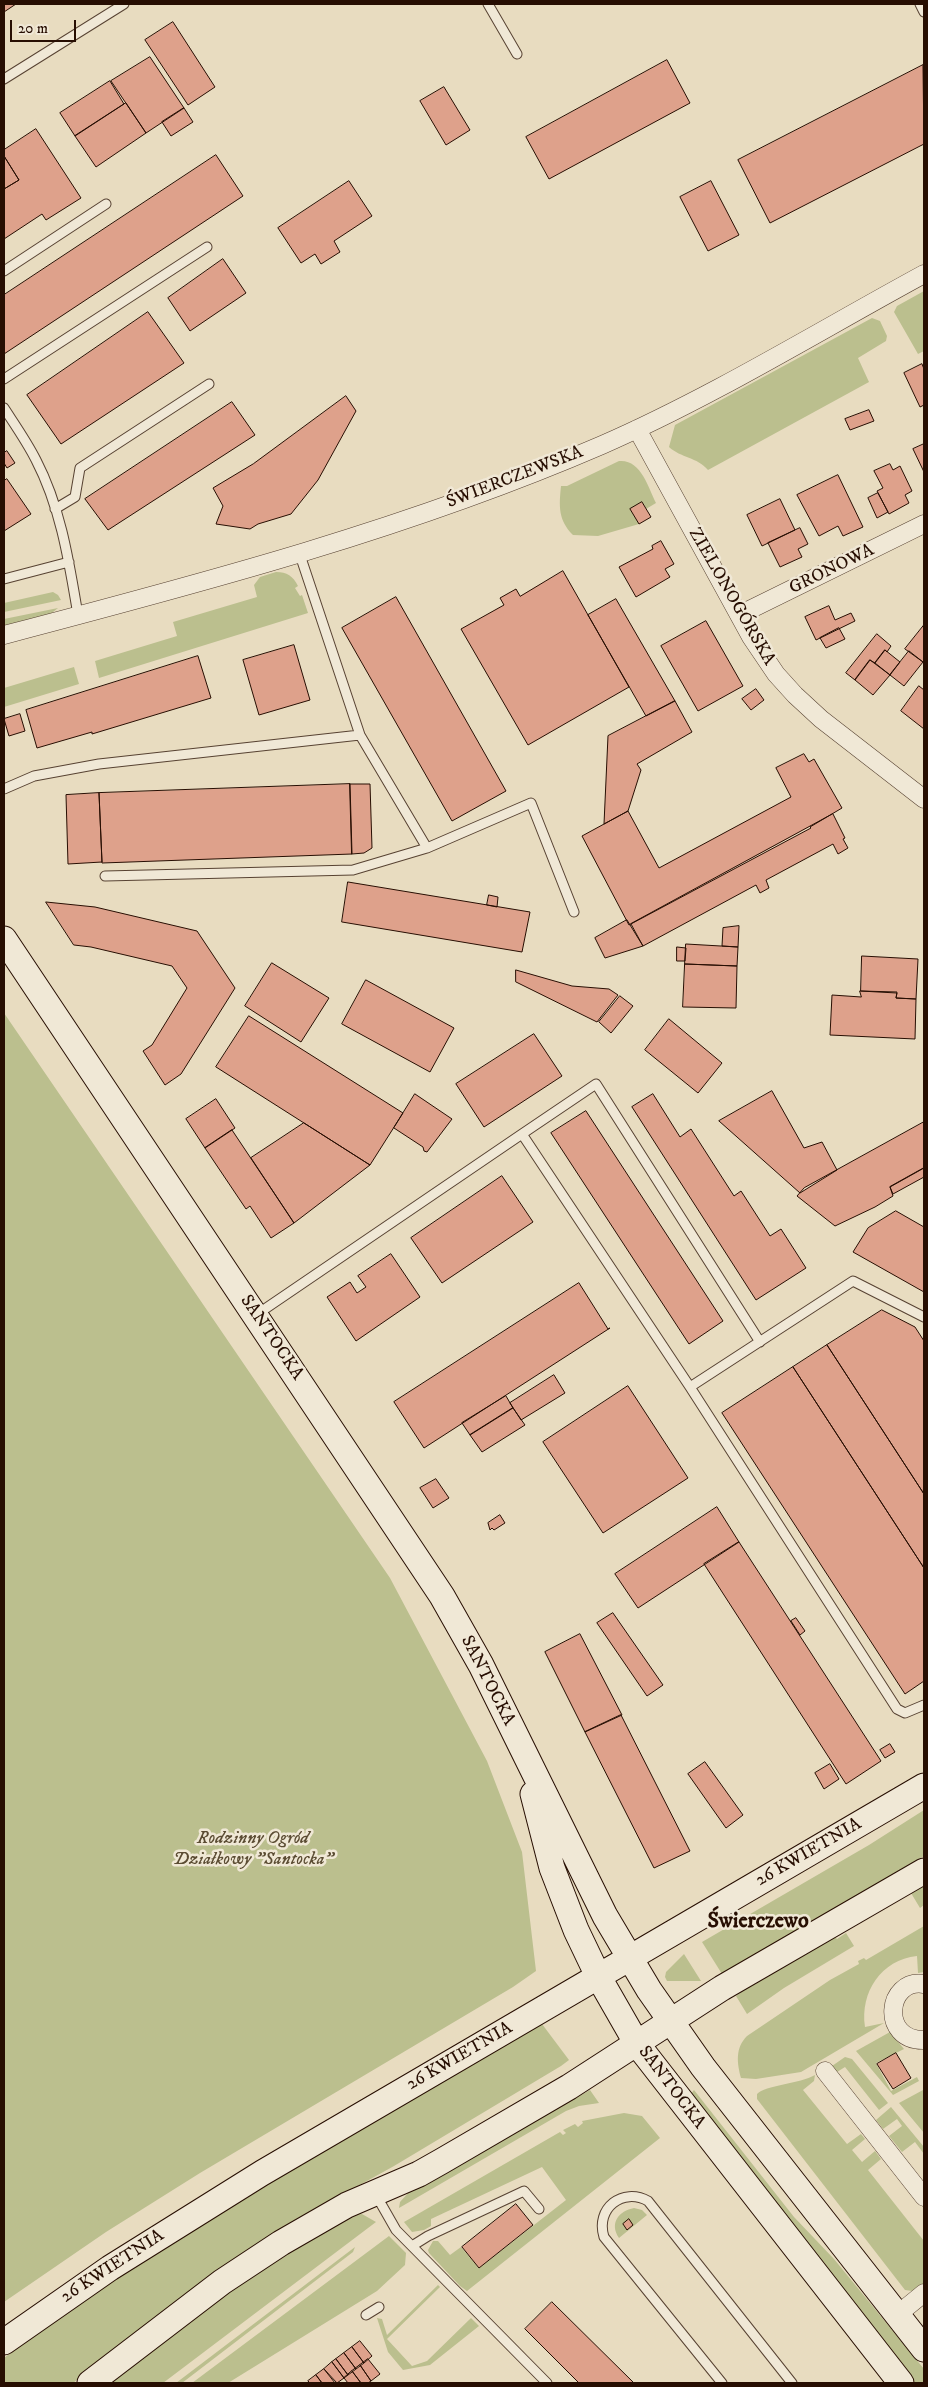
<!DOCTYPE html>
<html>
<head>
<meta charset="utf-8">
<style>
	body { margin:0 }
	#map { position:relative; width:928px; height:2387px; overflow:hidden; background:#e8dcc0; font-family:"IM FELL DW Pica",serif }
	canvas { display:block }
	.frame { position:absolute; inset:0; border:5px solid #270e02; pointer-events:none }
	.scale { position:absolute; left:10px; top:20px; width:66px; height:22px; box-sizing:border-box; border:2px solid #270e02; border-top:0; padding-left:6px; font-size:15px; line-height:18px; white-space:nowrap; color:#270e02; -webkit-text-stroke:4px #f0e8d6; paint-order:stroke }
</style>
</head>
<body>
<div id="map">
<canvas width="928" height="2387"></canvas>
<div class="frame"></div>
<div class="scale">20 m</div>
</div>
<script>
const g = document.querySelector('canvas').getContext('2d');
g.lineJoin = 'round';
function fill(path, color) {
  g.fillStyle = color;
  g.fill(path, 'evenodd');
}
function stroke(path, color, width, dash) {
  g.strokeStyle = color;
  g.lineWidth = width;
  g.lineCap = dash ? 'butt' : 'round';
  g.setLineDash(dash || []);
  g.stroke(path);
}
function label(font, color, halo, rows, align = 'center') {
  g.font = font + ' "IM FELL DW Pica",serif';
  g.lineWidth = 5;
  g.setLineDash([]);
  g.textBaseline = 'middle';
  g.strokeStyle = halo;
  g.fillStyle = color;
  for (const [text, x, y, turn = 0] of rows) {
    g.save();
    g.translate(x, y);
    g.rotate((+turn || 0) * Math.PI / 180);
    g.textAlign = isNaN(turn) ? turn : align;
    if (halo) g.strokeText(text, 0, 0);
    g.fillText(text, 0, 0);
    g.restore();
  }
}
const green = new Path2D(`
	M924,291V351L918,354L894,312L897,306Z
	M872,318L880,321L887,336L886,341L858,358L869,382L708,470C697,457 681,458 669,447L675,425Z
	M619,461C641,459 648,487 656,503L646,509L642,502L639,524L598,536L573,535C558,520 559,506 561,486H567Z
	M276,572C287,572 293,576 298,586L295,588L300,596L302,595L308,613L99,678L95,661L177,636L173,622L257,597L254,585L260,577Z
	M53,592L58,595L61,600L4,612V603Z
	M58,608L47,617L4,626V619Z
	M74,667L79,684L4,707V688Z
	M4,1013L390,1578L487,1761L522,1852L536,1971L513,1987L200,2173L106,2232L4,2302Z
	M924,1810V1856L722,1974L702,1942L869,1845Z
	M924,1885V1905L920,1908L911,1893Z
	M924,1926V1972L918,1973L917,1956C881,1960 860,1992 865,2027L884,2023L801,2072L756,2079L741,2078C737,2063 735,2048 747,2036L830,1980L859,1964L858,1961L864,1958L866,1960Z
	M846,1933L854,1946L784,1988L747,2014L736,1996L741,1992L835,1937L837,1939Z
	M684,1954L701,1981H667L665,1977L666,1972Z
	M542,2024L569,2060L561,2066L394,2166L329,2202L164,2312L73,2383H4V2358C167,2234 349,2136 525,2032Z
	M890,2032L904,2049L876,2063L891,2091L917,2077L919,2081L893,2095L856,2051Z
	M845,2057L852,2059L888,2103L879,2110L845,2067L837,2072L832,2066Z
	M815,2075L814,2081L803,2090L847,2144L861,2134L865,2139L852,2150L862,2162L875,2151L881,2159L868,2170L924,2241V2284L912,2291L905,2290L757,2099V2094C765,2085 800,2084 815,2075Z
	M923,2088H924V2133L899,2103L923,2090Z
	M590,2090L599,2103L579,2106L566,2111L399,2208L400,2202L409,2192Z
	M694,2090L794,2217L834,2259L924,2369V2383H915L690,2095Z
	M891,2107L924,2147V2154L915,2142L902,2152L889,2136L902,2126L897,2119L883,2129L876,2120Z
	M624,2113L642,2116L660,2138L467,2291L460,2286L429,2253L428,2250L433,2241H438L450,2255L461,2247L479,2268L566,2200L542,2167L431,2219V2226L424,2230L412,2232L404,2222L560,2132L563,2135L566,2133L563,2130L575,2124L578,2127L583,2123L582,2121Z
	M634,2208L642,2210L647,2215L619,2238C609,2223 619,2211 634,2208Z
	M362,2214L376,2222L163,2383H110C178,2331 244,2277 318,2235C331,2227 347,2214 362,2214Z
	M389,2236L406,2253L405,2265L377,2291L228,2383H192Z
	M355,2247L353,2252L182,2383H176Z
	M438,2285L440,2287L387,2339L412,2366L427,2361L471,2318L479,2326L430,2365L403,2370L388,2352L377,2318L382,2319L387,2335Z`);
const building = new Path2D(`
	M4,4H16L4,12Z
	M173,22L215,87L188,105L145,40Z
	M150,57L184,108L146,133L111,81Z
	M667,60L690,103L549,179L526,137Z
	M923,65L924,144L770,223L738,160Z
	M110,81L124,104L75,136L60,113Z
	M444,87L470,130L446,145L420,101Z
	M126,103L146,133L96,167L75,136Z
	M184,108L193,122L171,136L162,122Z
	M36,129L81,198L46,220L42,214L4,239V189L19,180L4,156V150Z
	M216,155L243,196L4,354V295Z
	M4,156L19,180L4,189Z
	M349,181L372,216L334,241L340,252L321,264L315,254L301,263L278,228Z
	M711,181L739,235L708,251L680,197Z
	M223,259L246,293L190,331L168,298Z
	M148,312L184,363L61,444L27,395Z
	M922,364L924,369V405L920,407L904,373Z
	M346,396L356,411L318,480L291,514L258,524L250,529L216,524L223,506L213,488L253,464Z
	M232,402L255,435L108,530L85,499Z
	M869,410L874,421L850,430L845,419Z
	M924,444V472L913,449Z
	M7,451L15,463L7,468L4,463V453Z
	M890,464L893,470L900,466L912,491L905,495L909,503L889,514L877,491L883,488L874,471Z
	M838,475L863,527L843,536L838,526L819,536L797,495Z
	M7,479L31,514L4,531V481Z
	M878,493L888,512L877,518L868,498Z
	M780,499L795,530L762,546L747,515Z
	M642,502L651,517L639,524L630,509Z
	M800,528L808,544L798,549L802,557L780,567L768,543Z
	M661,541L674,564L665,569L670,577L636,597L619,567L653,549L652,546Z
	M563,571L629,687L528,745L461,629L504,605L500,598L516,589L520,596Z
	M396,597L506,791L452,821L342,628Z
	M616,599L675,701L646,716L588,615Z
	M829,606L835,620L851,613L855,621L816,640L805,617Z
	M706,621L743,686L698,711L661,646Z
	M924,625V660L923,662L905,649Z
	M839,628L845,639L826,648L820,638Z
	M877,634L891,646L887,652L885,650L875,663L870,660L855,680L846,673Z
	M294,645L310,700L259,715L243,660Z
	M885,650L900,662L890,675L875,663Z
	M909,651L923,662L904,686L890,675Z
	M198,656L211,698L92,734V732L37,748L26,710Z
	M870,660L890,675L873,695L855,680Z
	M919,686L924,690V729L901,711Z
	M756,689L764,700L751,710L742,699Z
	M675,701L692,732L637,764L641,770L628,811L604,824L608,736Z
	M20,714L25,731L9,736L4,719Z
	M804,754L809,762L814,759L842,808L810,827L811,828L629,925L582,836L628,811L659,868L791,797L776,768Z
	M350,784L352,854L102,863L99,793Z
	M350,784H370L372,848L364,853L352,854Z
	M99,793L102,862L68,864L66,795Z
	M833,814L845,838L843,839L848,848L838,854L833,844L766,880L769,888L760,893L756,885L643,946L631,924Z
	M348,882L530,912L522,952L342,922Z
	M489,895L498,897L497,907L487,905Z
	M46,902L95,907L197,931L235,988L181,1074L165,1085L143,1051L152,1045L187,988L172,966L91,947L74,945Z
	M627,920L643,946L605,958L595,938Z
	M739,926L738,947L722,946L723,928Z
	M686,944L738,947L737,966L685,964Z
	M677,947L686,948L685,961H677Z
	M862,956L918,959L916,999L896,998L897,992L861,991Z
	M272,963L329,998L301,1042L245,1006Z
	M685,964L737,966L736,1008L683,1007Z
	M516,970L572,986L609,989L618,995L597,1022L516,982Z
	M366,980L454,1028L430,1072L342,1024Z
	M860,991L897,993L896,998L916,999L915,1039L830,1035L832,995L861,997Z
	M620,996L633,1006L611,1033L599,1022Z
	M249,1016L403,1113L370,1165L216,1067Z
	M669,1019L722,1063L698,1093L645,1050Z
	M534,1034L562,1076L484,1127L456,1084Z
	M772,1091L804,1148L822,1142L837,1170L800,1193L719,1121Z
	M415,1094L452,1119L427,1152L424,1151L423,1147L394,1128Z
	M653,1094L680,1137L691,1129L734,1196L741,1191L770,1236L781,1229L806,1268L756,1300L632,1107Z
	M216,1099L235,1128L205,1148L186,1119Z
	M586,1111L723,1321L689,1344L551,1133Z
	M924,1122V1168L890,1187L893,1196L875,1207L835,1226L797,1196L804,1188Z
	M304,1123L370,1165L294,1223L251,1158Z
	M232,1130L294,1223L271,1238L250,1206L246,1209L205,1148Z
	M924,1168V1177L893,1194L890,1187Z
	M502,1176L533,1222L442,1283L411,1238Z
	M896,1211L924,1227V1292L853,1252L868,1228Z
	M391,1254L420,1297L356,1341L327,1297L350,1282L357,1293L366,1287L358,1276Z
	M579,1283L608,1329L610,1328L424,1448L394,1402Z
	M882,1310L915,1327L924,1341V1494L827,1345Z
	M827,1345L924,1494V1568L793,1367Z
	M793,1367L924,1568V1681L905,1694L722,1413Z
	M554,1375L565,1393L521,1420L510,1403Z
	M628,1386L688,1478L603,1533L543,1442Z
	M506,1396L513,1408L470,1435L462,1423Z
	M513,1408L525,1425L482,1452L470,1435Z
	M436,1479L449,1498L433,1508L420,1488Z
	M717,1507L739,1542L638,1608L615,1574Z
	M500,1515L505,1523L494,1530L492,1528L490,1530L488,1523Z
	M739,1542L881,1761L846,1784L704,1564Z
	M613,1613L663,1685L647,1696L597,1623Z
	M796,1618L805,1631L800,1635L791,1621Z
	M580,1634L622,1715L585,1732L545,1652Z
	M621,1715L690,1851L654,1868L585,1732Z
	M890,1744L895,1752L885,1758L880,1750Z
	M705,1762L743,1815L726,1828L688,1774Z
	M830,1764L839,1779L824,1789L815,1773Z
	M896,2053L911,2078L893,2089L877,2064Z
	M516,2204L533,2225L479,2268L462,2247Z
	M629,2219L633,2225L627,2230L623,2224Z
	M552,2302L634,2383H579L525,2329Z
	M360,2341L372,2356L364,2363L352,2347Z
	M352,2347L364,2363L356,2369L344,2353Z
	M344,2353L356,2369L348,2375L336,2359Z
	M336,2359L348,2375L344,2378L332,2362Z
	M368,2359L380,2374L371,2381L360,2365Z
	M332,2362L344,2378L337,2383L324,2369Z
	M360,2365L371,2381L368,2383H361L352,2371Z
	M324,2369L335,2383H322L316,2375Z
	M352,2371L361,2383H348L344,2378Z
	M316,2375L322,2383H310L308,2381Z`);
const lane = new Path2D(`
	M488,4L517,54
	M920,4L924,12
	M4,79L124,4
	M4,271L106,204
	M4,379L207,247
	M4,408C15,425 27,442 36,460C61,508 69,562 78,615
	M55,509L75,497L80,468L209,384
	M299,552L360,735L427,848L531,803L574,912
	M4,579L69,562
	M4,789L34,776L99,764L360,735
	M105,876L353,870L427,848
	M522,1134L596,1084L760,1342
	M256,1315L522,1134L690,1387L897,1709L905,1713L924,1705
	M690,1387L853,1281L924,1317
	M376,2195L396,2230L547,2383
	M412,2246L428,2236L524,2191L539,2209
	M366,2315L379,2307
	M722,2383L604,2237C595,2208 623,2187 648,2201L792,2383`);
const street = new Path2D(`
	M637,429L751,637L776,674L795,695L821,719L924,799
	M739,615L924,524
	M4,635C206,582 410,528 602,445C712,397 819,331 924,274
	M924,1984C886,1978 880,2041 924,2040
	M825,2071L924,2197
	M897,2315L924,2293`);
const secondary = new Path2D(`
	M4,939L442,1596L481,1665L605,1916L649,1990L703,2067L924,2349
	M533,1794L552,1868L576,1930L598,1976L637,2044L901,2383
	M4,2342L110,2268L262,2173L924,1786
	M90,2383L222,2282L281,2243L347,2205L419,2174L442,2161L569,2087L722,1988L924,1871`);
const streetNames = [
	["ŚWIERCZEWSKA",515,478,-21],
	["GRONOWA",832,570,-26],
	["ZIELONOGÓRSKA",731,597,60],
	["SANTOCKA",271,1338,56],
	["SANTOCKA",487,1681,63],
	["26 KWIETNIA",809,1853,-30],
	["26 KWIETNIA",460,2057,-30],
	["SANTOCKA",671,2088,53],
	["26 KWIETNIA",113,2267,-33]
];
const parkNames = [
	["Rodzinny Ogród",253,1839],
	["Działkowy \"Santocka\"",253,1860]
];
const districtNames = [
	["Świerczewo",758,1922]
];
fill(green, '#bbbf8e');
fill(building, '#dea18b');
stroke(building, '#270e02', 1);
stroke(lane, '#574232', 11);
stroke(street, '#574232', 19);
stroke(secondary, '#270e02', 27);
stroke(lane, '#f0e8d6', 9);
stroke(street, '#f0e8d6', 18);
stroke(secondary, '#f0e8d6', 25);
label('18px', '#270e02', '#f0e8d6', streetNames);
label('italic 18px', '#5b4c33', '#f0e8d6', parkNames);
label('bold 22px', '#270e02', '#f0e8d6', districtNames);
</script>
</body>
</html>
